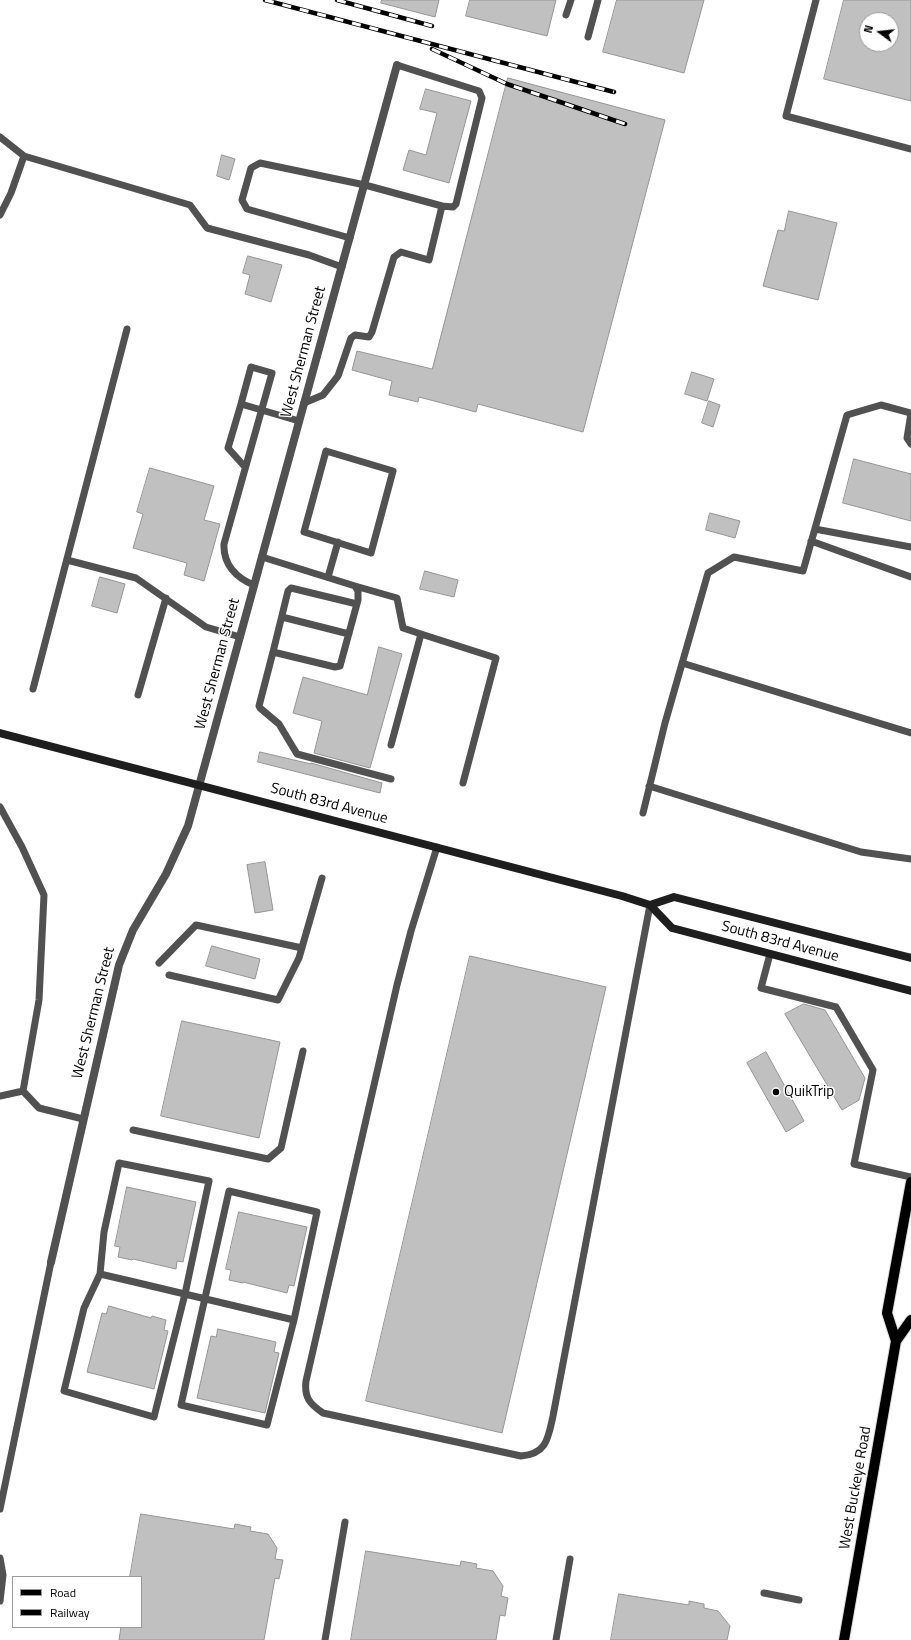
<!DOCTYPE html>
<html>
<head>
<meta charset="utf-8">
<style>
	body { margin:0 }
	#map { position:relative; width:911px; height:1640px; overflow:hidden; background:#fff; font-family:"Titillium Web",sans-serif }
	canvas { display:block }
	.legend { position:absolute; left:12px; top:1576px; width:130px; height:52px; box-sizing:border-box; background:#fff; border:1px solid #999; margin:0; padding:5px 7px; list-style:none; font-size:12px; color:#000 }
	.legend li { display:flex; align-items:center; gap:8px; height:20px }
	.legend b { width:20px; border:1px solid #999 }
	.north { position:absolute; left:859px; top:12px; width:40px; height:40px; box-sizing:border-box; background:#fff; border:1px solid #999; border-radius:50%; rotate:285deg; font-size:11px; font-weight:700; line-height:16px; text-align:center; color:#000 }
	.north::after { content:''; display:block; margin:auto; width:14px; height:18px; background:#000; clip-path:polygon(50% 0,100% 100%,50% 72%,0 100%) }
</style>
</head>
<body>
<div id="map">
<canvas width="911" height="1640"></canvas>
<ul class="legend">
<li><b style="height:5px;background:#000"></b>Road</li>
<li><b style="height:5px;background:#000"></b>Railway</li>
</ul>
<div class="north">N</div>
</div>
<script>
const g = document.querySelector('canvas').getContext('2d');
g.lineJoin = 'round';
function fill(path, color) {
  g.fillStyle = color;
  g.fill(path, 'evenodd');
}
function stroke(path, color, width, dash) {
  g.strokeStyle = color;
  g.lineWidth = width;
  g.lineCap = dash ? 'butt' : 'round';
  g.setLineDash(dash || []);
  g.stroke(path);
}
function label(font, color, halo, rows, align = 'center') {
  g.font = font + ' "Titillium Web",sans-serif';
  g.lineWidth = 3;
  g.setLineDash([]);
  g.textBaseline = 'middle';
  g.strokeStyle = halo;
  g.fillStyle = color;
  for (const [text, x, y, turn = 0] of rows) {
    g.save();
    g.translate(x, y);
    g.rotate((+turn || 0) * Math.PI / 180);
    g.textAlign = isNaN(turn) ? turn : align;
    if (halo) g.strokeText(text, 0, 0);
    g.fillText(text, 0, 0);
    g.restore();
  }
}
const building = new Path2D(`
	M382,0H439L435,17L381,3Z
	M470,0H556L547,36L466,16Z
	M617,0H704L684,73L603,52Z
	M844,0H911V101L824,79ZM867,20H891V44H867Z
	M508,78L665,120L583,432L478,404L476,412L419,397L418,402L389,395L392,381L352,370L357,351L432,369Z
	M426,89L471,101L449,183L403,170L409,150L426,155L437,113L420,109Z
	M222,155L235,159L229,180L217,176Z
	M789,211L837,223L818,300L763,286L778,230L784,231Z
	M248,256L282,265L271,302L245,294L250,275L243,273Z
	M692,372L714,379L707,401L685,394Z
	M709,401L720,405L713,427L702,423Z
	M854,459L911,474V521L843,503Z
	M150,468L214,486L204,520L220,524L204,581L184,575L187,563L133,548L143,514L137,512Z
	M710,513L740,521L735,538L706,530Z
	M425,571L458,580L454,597L420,589Z
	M100,577L125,584L117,613L92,606Z
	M379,647L402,654L370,768L314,753L322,721L293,713L303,677L367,695Z
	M260,752L311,764V763L382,783L380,793L258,762Z
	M265,862L273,910L255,913L247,865Z
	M212,946L260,959L255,979L206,966Z
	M470,956L606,987L502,1433L366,1401Z
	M804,1004L825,1010L865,1078L859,1100L842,1110L785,1014Z
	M182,1021L280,1042L259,1138L161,1116Z
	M766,1052L804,1121L786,1132L747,1063Z
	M127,1187L196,1202L183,1262L177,1261L176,1269L133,1259L132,1260L118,1257L120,1247L115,1246Z
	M239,1212L307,1227L294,1286L289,1285L287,1293L243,1282V1283L229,1280L231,1270L226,1269Z
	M109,1306L151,1318L152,1316L166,1320L164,1330L168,1331L154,1389L87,1372L102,1313L106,1314Z
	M218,1329L276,1342L274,1352L279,1353L265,1413L197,1398L211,1336L216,1337Z
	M141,1514L234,1529L235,1524L251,1527L250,1531L268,1534L277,1548L275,1559L283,1560L279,1579L275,1578L264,1640H119L121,1627H141V1577H130Z
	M366,1551L460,1566L461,1561L477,1564L476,1568L493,1571L503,1586L501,1596L508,1598L505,1616L500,1615L496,1640H351Z
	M619,1594L689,1605V1601L704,1604V1608L718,1611L730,1626L727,1640H611Z`);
const service = new Path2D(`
	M816,0L786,116L911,149
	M566,15L571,0
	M588,37L598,0
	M397,65L479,91L482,98L456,204L453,207L442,206
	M0,137L24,156L190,205L207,228L309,255L342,267
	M0,215L11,193L24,156
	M304,403L323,395L338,376L351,338L355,335L369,337L372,332L394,257L401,252L429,260L442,206L365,185L260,163L251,168L242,200L247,209L350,238
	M241,404L251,367L272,373L224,544C223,564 236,578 254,585
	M326,451L393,471L371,553L304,532Z
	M245,467L228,448L241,404L299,421
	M815,529L911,547
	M811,541L911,577
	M262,557L355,586L358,591V600L340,666L335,667L273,652L259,706L260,708L279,724L297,754L391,779
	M67,560L136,578L206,627L240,637
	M328,577L338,542
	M355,586L397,598L403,628L421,634L391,745
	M282,617L349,634
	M421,634L496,658L463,783
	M273,652L288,591L291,588L357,604
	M682,663L911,733
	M33,689L127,329
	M138,695L166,598
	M649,786L861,852L911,859
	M0,807L22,847L44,895L39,1000L23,1091L39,1108L83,1119
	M643,813L665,723L708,573L734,557L803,571L847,415L881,405L911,413L907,438L911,444
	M437,847L411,931L397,985L306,1381C304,1398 310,1404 323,1413L521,1456C547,1454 548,1438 553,1416L650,905
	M770,954L761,988L836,1007L873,1070L854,1164L911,1177
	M159,963L196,925L302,948
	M169,975L278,1000L299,958L322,878
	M0,1096L23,1091
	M133,1130L268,1159L281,1148L303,1051
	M119,1163L209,1181L185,1294L154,1417L64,1391L84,1308L100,1274L104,1232Z
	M100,1274C165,1289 230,1305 294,1320L267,1425L181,1405L229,1191L317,1212L294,1320
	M0,1509L51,1262
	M0,1558L3,1575L0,1601
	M764,1593L799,1600
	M325,1640L345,1522
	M556,1640L570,1559`);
const minor = new Path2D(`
	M51,1262L119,965L133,930L166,874L188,826L397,65`);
const secondary = new Path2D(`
	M0,733L622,896L650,905L672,928L911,991
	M650,905L674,897L911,958`);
const primary = new Path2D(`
	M896,1341L887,1313L911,1182
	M844,1640L896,1341L911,1320`);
const rail = new Path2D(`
	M265,0L614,92
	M337,0L432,26
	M432,49L507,84L625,124`);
const markers = [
	[776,1092,4,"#000"]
];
const streetNames = [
	["West Sherman Street",304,352,-75],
	["West Sherman Street",218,664,-75],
	["South 83rd Avenue",329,804,15],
	["South 83rd Avenue",780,942,15],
	["West Sherman Street",94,1013,-76],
	["West Buckeye Road",856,1488,-80]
];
const poiNames = [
	["QuikTrip",784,1092]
];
fill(building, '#c0c0c0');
stroke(building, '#959595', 1);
stroke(primary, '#dbdbdb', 12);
stroke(service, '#515151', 7);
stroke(minor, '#515151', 8);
stroke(secondary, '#1e1e1e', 8);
stroke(primary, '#000', 10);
stroke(rail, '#000', 4.5);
stroke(rail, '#fff', 3, [9]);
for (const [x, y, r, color] of markers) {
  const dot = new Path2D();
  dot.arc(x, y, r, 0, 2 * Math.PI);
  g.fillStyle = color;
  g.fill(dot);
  stroke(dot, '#fff', 1.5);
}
label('15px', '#000', '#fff', streetNames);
label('15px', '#000', '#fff', poiNames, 'left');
</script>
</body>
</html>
